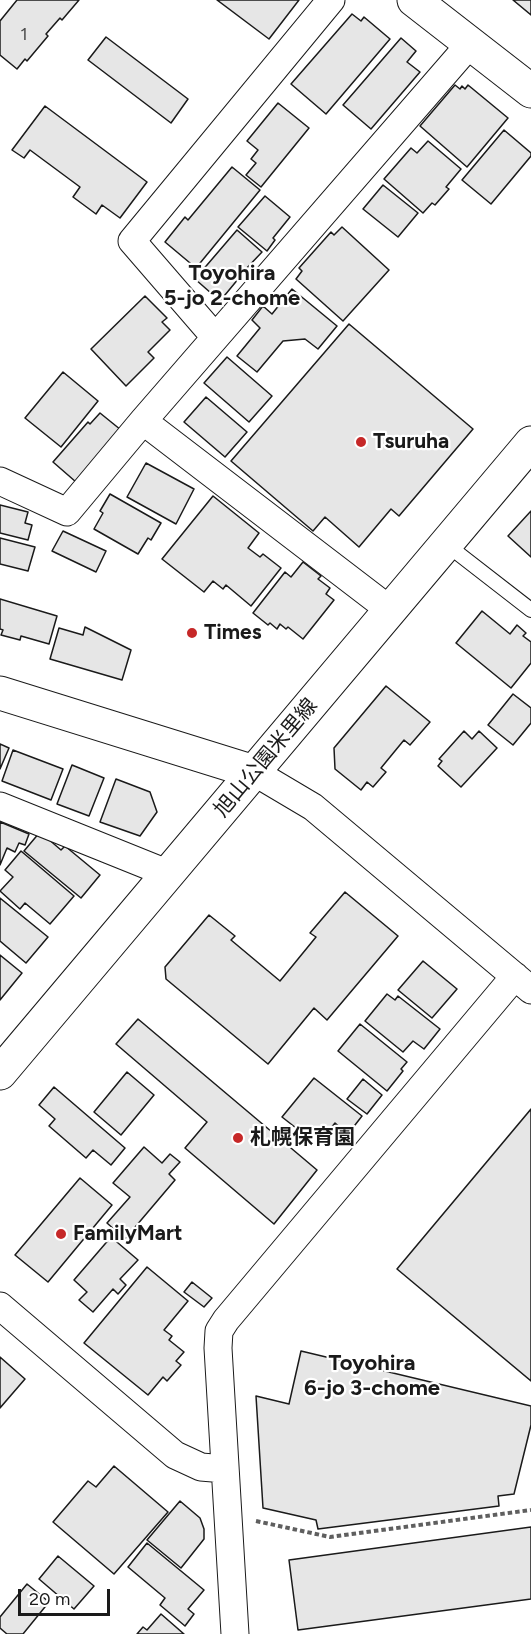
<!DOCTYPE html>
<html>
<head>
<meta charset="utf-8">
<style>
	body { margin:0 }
	#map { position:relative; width:531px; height:1634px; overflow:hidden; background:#fff; font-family:Figtree,sans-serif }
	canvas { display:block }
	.scale { position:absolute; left:18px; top:1589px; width:92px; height:27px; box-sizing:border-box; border:3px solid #1a1a1a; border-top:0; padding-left:8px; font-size:18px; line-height:21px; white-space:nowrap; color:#1a1a1a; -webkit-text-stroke:4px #fff; paint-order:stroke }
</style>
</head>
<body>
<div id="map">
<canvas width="531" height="1634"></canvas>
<div class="scale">20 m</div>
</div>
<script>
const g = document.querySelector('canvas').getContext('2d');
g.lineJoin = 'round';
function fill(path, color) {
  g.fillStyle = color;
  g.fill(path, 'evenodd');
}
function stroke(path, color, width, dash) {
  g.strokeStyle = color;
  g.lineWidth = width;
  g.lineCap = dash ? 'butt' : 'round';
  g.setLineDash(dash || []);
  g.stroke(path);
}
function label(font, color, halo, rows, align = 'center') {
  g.font = font + ' Figtree,"Noto Sans JP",sans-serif';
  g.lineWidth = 4.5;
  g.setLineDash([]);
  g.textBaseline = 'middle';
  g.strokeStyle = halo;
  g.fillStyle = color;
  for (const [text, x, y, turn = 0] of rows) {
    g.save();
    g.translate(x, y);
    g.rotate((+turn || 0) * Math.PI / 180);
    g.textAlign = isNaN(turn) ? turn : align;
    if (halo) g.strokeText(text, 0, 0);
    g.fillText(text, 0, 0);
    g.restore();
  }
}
const building = new Path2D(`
	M17,0H79L62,20L60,18L46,34L48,36L27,61L25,59L17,69L0,55V21Z
	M217,0H299L269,39Z
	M513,0H531V15Z
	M352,14L361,21L364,17L390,39L326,114L291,84Z
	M106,37L188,99L171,123L88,60Z
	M401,38L416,51L407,62L420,72L371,129L343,105Z
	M455,85L460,89L462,86L465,89L468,85L508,118L467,167L420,126Z
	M278,103L309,128L261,187L246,175L256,163L251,159L258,150L247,141Z
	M45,106L147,182L120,218L102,205L96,214L73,197L80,187L30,150L24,158L12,150Z
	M504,130L531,153V156L491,204L462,180Z
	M428,141L461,169L446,187L449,189L435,205L432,203L423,213L384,179L411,148L417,153Z
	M232,167L260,190L196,268L165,242L185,217L188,220Z
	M383,185L418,213L398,237L363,209Z
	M265,196L290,217L273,238L275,240L267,251L238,227Z
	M342,227L389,270L343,321L296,279L302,271L299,268L331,232L334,235Z
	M237,230L262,252L244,271L247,274L242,280L239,278L220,301L195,279Z
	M292,289L337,326L318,349L305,339L283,341L257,372L237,356L260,328L252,320L263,306L272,314Z
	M145,296L167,318L162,322L170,330L148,352L154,358L126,386L91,349Z
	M349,324L473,429L399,516L391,509L359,547L325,517L313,531L231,461Z
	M227,357L272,396L249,422L204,383Z
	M63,372L98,401L61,447L25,418Z
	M206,397L247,432L225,457L184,422Z
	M100,413L121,430L76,482L53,462L88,422L90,424Z
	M146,463L194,489L176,524L127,497Z
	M110,494L161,523L151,540L148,538L138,554L94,529L103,513L100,511Z
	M213,496L259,533L248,548L260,557L263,554L281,568L251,606L226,585L223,589L213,581L204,592L162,559Z
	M0,505L28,512L25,523L32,525L28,540L0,533Z
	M531,511V557L508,536Z
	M63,531L106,551L96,572L52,551Z
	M0,538L35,547L28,571L0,564Z
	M303,562L321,576L318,579L330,588L326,594L334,600L303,639L288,627L286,629L280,624L277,629L270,623L268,625L253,613L285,572L291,577Z
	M0,599L57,616L49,644L21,636L20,640L1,635L3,630L0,629Z
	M482,611L510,634L517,625L526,633L523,636L531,642V663L511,688L456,643Z
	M85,627L131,650L122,680L50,659L59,628L83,635Z
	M386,686L430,722L410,745L404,740L381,768L386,772L373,787L367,782L361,790L335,769L334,748Z
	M513,694L531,708V723L513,745L488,725Z
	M464,731L472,739L479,731L497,748L461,787L438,766L442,761L439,759Z
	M0,744L9,748L0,769Z
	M13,750L63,769L51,800L2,781Z
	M72,765L104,778L89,816L57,804Z
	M116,779L150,792L157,812L140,836L100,822Z
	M0,822L29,834L25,845L19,843L15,852L7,848L0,865Z
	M40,832L61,850L65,846L100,875L81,898L24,851Z
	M21,851L74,896L50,924L25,903L20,909L0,891L13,877L5,870Z
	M345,892L398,936L327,1020L314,1008L268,1064L166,979L165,967L209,915L235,936L231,940L280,981L316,937L310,933Z
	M0,898L48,937L26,963L0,941Z
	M0,955L22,973L0,1000Z
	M423,961L457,989L432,1018L398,990Z
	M387,994L395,1000L398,996L440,1029L424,1049L413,1041L403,1052L365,1021Z
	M138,1019L317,1170L274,1224L185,1148L207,1122L116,1044Z
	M360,1024L407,1062L401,1069L403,1071L387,1091L338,1051Z
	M127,1072L154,1095L121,1135L94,1112Z
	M314,1078L362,1116L348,1134L335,1123L322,1139L309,1129L305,1135L282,1117Z
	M363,1079L382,1095L367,1114L347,1099Z
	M54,1087L125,1148L111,1165L93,1150L86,1158L49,1126L55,1119L39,1105Z
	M531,1109V1381L397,1269Z
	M144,1147L162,1163L170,1154L180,1162L169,1174L175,1180L125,1239L107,1223L130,1197L113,1183Z
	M80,1178L112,1205L48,1282L15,1255Z
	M111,1237L138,1260L120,1279L126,1285L118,1294L113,1289L93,1312L79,1300L87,1292L74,1280Z
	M147,1267L188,1301L164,1330L172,1336L169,1340L184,1352L176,1361L181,1365L167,1381L163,1377L148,1395L84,1343Z
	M192,1282L212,1298L204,1307L184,1292Z
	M301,1351L531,1406V1425L514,1494L498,1496L499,1506L318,1529L316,1520L263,1508L256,1396L289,1404Z
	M0,1357L25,1379L0,1408Z
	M114,1466L168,1512L114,1574L53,1522L88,1481L96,1487Z
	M180,1501L200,1518L204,1529V1539L181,1568L147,1540Z
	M531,1527V1599L298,1630L289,1560Z
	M147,1543L204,1590L188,1609L194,1614L185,1626L160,1605L165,1598L128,1567Z
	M58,1556L94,1586L74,1609L39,1579Z
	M27,1584L49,1602L23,1634H7L0,1628V1617Z
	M161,1614L184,1634H137L143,1627L147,1630Z`);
const path = new Path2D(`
	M256,1521L330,1537L531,1510`);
const lane = new Path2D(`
	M446,544L531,610`);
const street = new Path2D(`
	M215,337L132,241L331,0
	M143,421L390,610
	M0,481L67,512L143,421L470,44
	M254,772L313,807L531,990
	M0,806L169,874
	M0,1306L175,1455L201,1467L225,1469
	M235,1634L218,1348L219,1331L226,1320L515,976`);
const secondary = new Path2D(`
	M414,0L531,91
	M0,693L254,772`);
const primary = new Path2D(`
	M0,1073L531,443`);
const markers = [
	[361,442,6,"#c62828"],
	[192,633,6,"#c62828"],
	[238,1138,6,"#c62828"],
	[61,1234,6,"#c62828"]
];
const numberNames = [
	["1",24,35]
];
const poiNames = [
	["Tsuruha",373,442],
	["Times",204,633],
	["札幌保育園",250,1138],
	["FamilyMart",73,1234]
];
const streetNames = [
	["旭山公園米里線",266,758,-50]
];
const neighbourhoodNames = [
	["Toyohira",232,274],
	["5-jo 2-chome",232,299],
	["Toyohira",372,1364],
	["6-jo 3-chome",372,1389]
];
fill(building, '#e6e6e6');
stroke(building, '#1a1a1a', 1.5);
stroke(lane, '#1a1a1a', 16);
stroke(street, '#1a1a1a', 29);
stroke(secondary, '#1a1a1a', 35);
stroke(primary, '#1a1a1a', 35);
stroke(path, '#5f5f5f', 4, [4.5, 3]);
stroke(lane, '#fff', 14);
stroke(street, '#fff', 27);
stroke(secondary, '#fff', 33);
stroke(primary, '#fff', 33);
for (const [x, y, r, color] of markers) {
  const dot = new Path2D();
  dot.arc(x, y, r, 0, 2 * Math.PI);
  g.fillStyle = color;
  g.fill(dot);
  stroke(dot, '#fff', 2);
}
label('18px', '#4d4d4d', null, numberNames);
label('bold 21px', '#1a1a1a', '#fff', poiNames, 'left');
label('21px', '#1a1a1a', '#fff', streetNames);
label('bold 22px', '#1a1a1a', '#fff', neighbourhoodNames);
</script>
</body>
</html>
